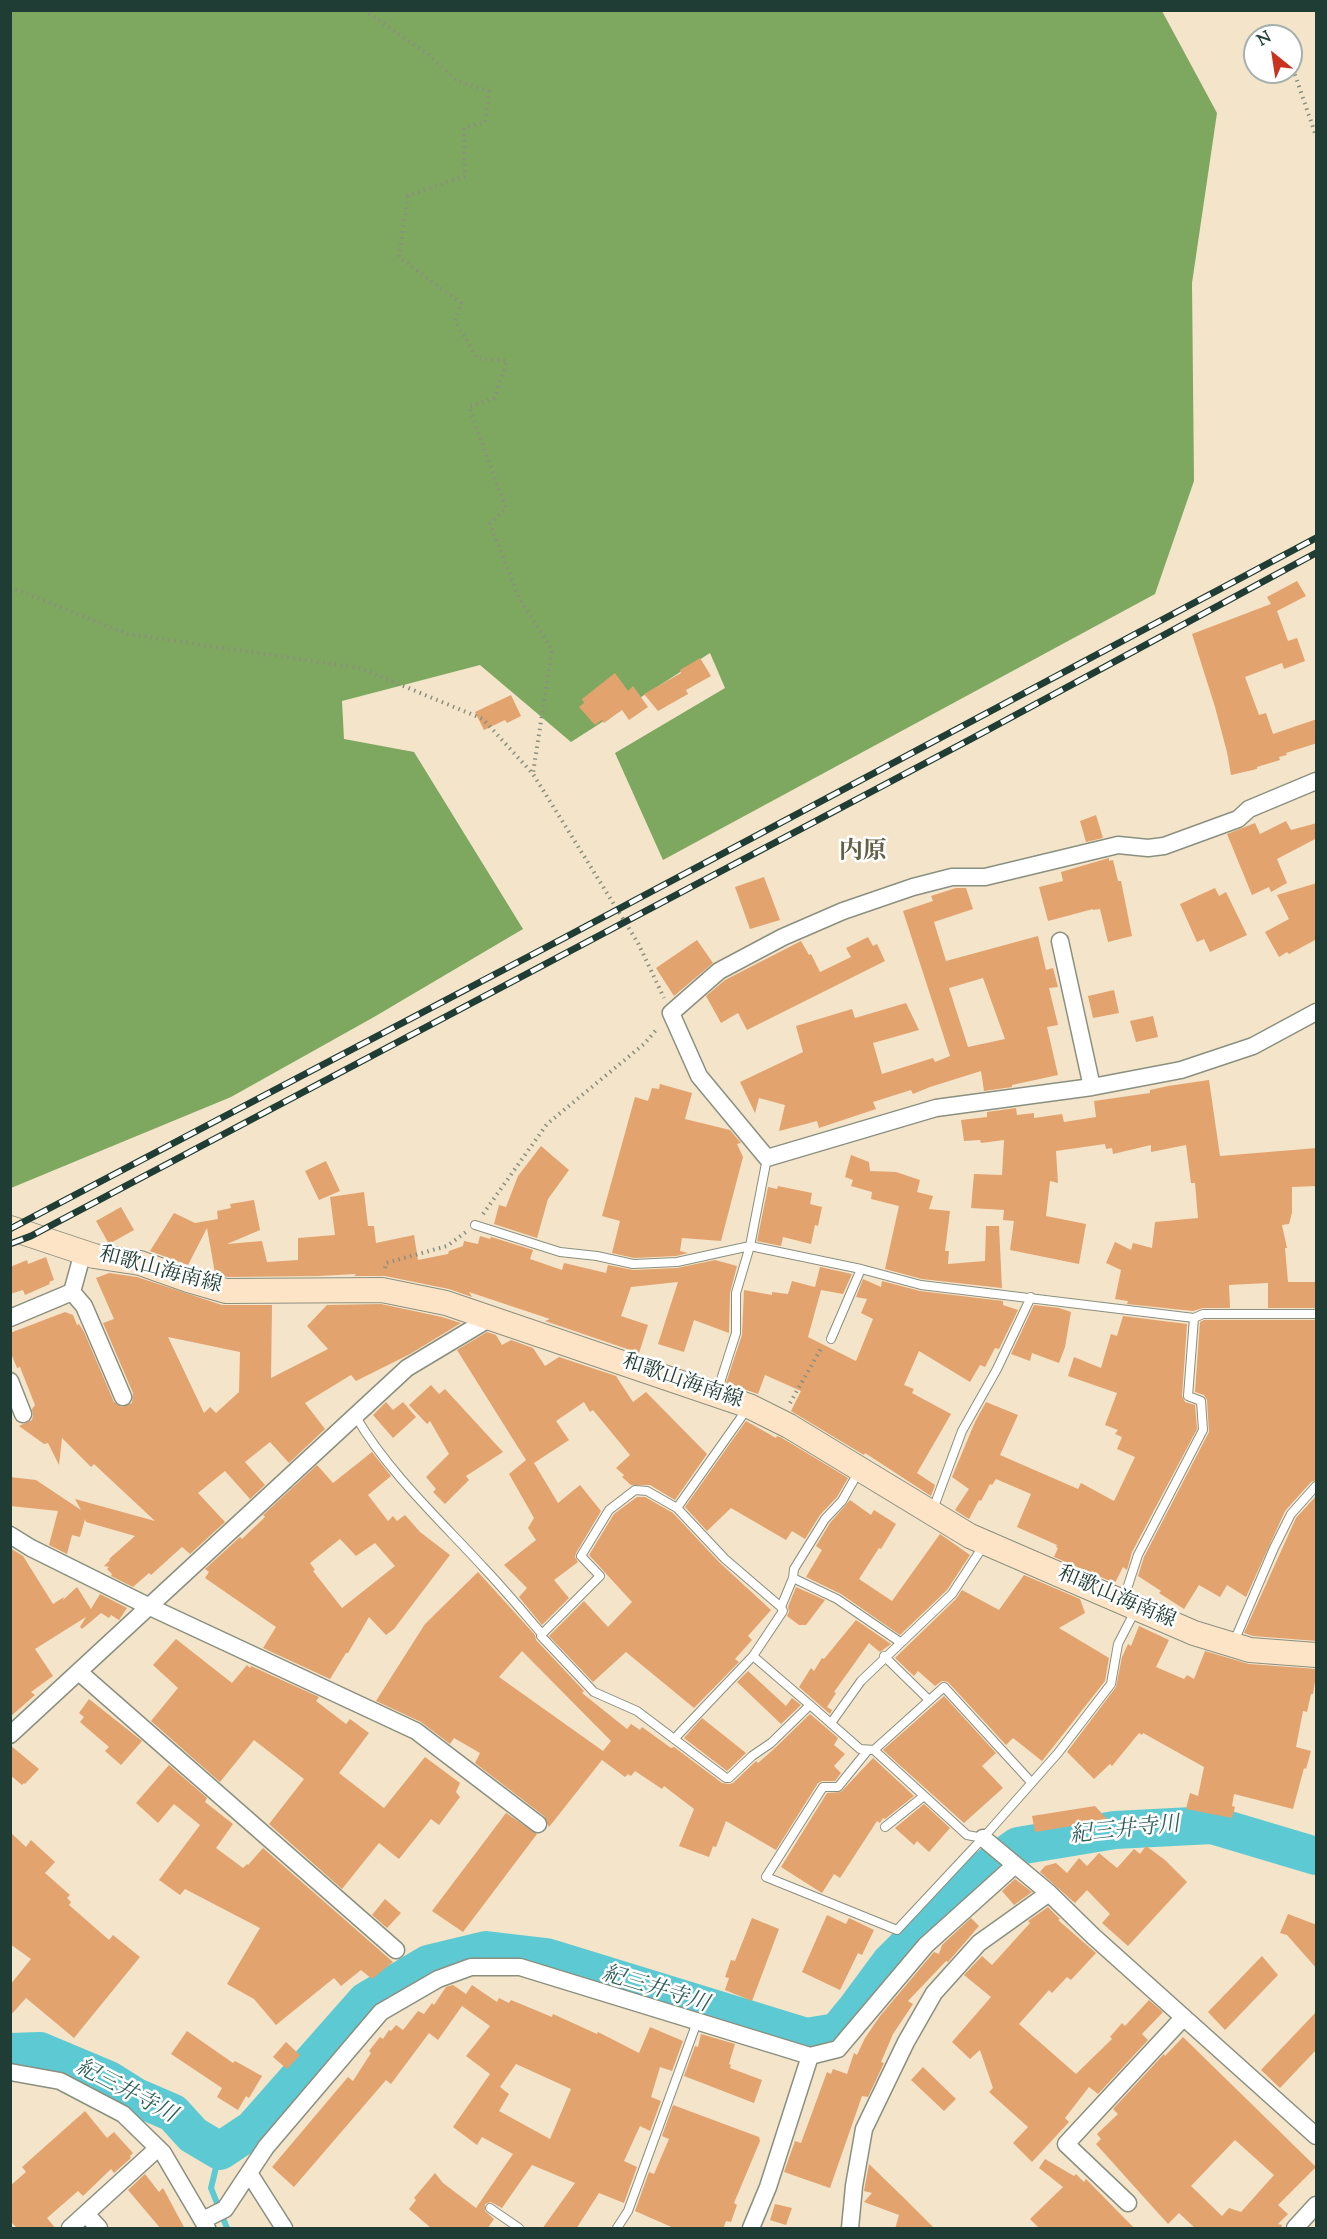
<!DOCTYPE html>
<html>
<head>
<meta charset="utf-8">
<style>
	body { margin:0 }
	#map { position:relative; width:1327px; height:2239px; overflow:hidden; background:#f4e4ca; font-family:"Sorts Mill Goudy",serif }
	canvas { display:block }
	.frame { position:absolute; inset:0; border:12px solid #1f3d34; pointer-events:none }
	.north { position:absolute; left:1243px; top:24px; width:60px; height:60px; box-sizing:border-box; background:#fff; border:2px solid #a5b1ae; border-radius:50%; rotate:330deg; font-size:16px; font-weight:700; line-height:24px; text-align:center; color:#1f3d34 }
	.north::after { content:''; display:block; margin:auto; width:21px; height:27px; background:#c8321e; clip-path:polygon(50% 0,100% 100%,50% 72%,0 100%) }
</style>
</head>
<body>
<div id="map">
<canvas width="1327" height="2239"></canvas>
<div class="frame"></div>
<div class="north">N</div>
</div>
<script>
const g = document.querySelector('canvas').getContext('2d');
g.lineJoin = 'round';
function fill(path, color) {
  g.fillStyle = color;
  g.fill(path, 'evenodd');
}
function stroke(path, color, width, dash) {
  g.strokeStyle = color;
  g.lineWidth = width;
  g.lineCap = dash ? 'butt' : 'round';
  g.setLineDash(dash || []);
  g.stroke(path);
}
function label(font, color, halo, rows, align = 'center') {
  g.font = font + ' "Sorts Mill Goudy","Noto Serif JP",serif';
  g.lineWidth = 5;
  g.setLineDash([]);
  g.textBaseline = 'middle';
  g.strokeStyle = halo;
  g.fillStyle = color;
  for (const [text, x, y, turn = 0] of rows) {
    g.save();
    g.translate(x, y);
    g.rotate((+turn || 0) * Math.PI / 180);
    g.textAlign = isNaN(turn) ? turn : align;
    if (halo) g.strokeText(text, 0, 0);
    g.fillText(text, 0, 0);
    g.restore();
  }
}
const forest = new Path2D(`
	M11,11H1162L1217,113L1192,283L1194,481L1155,594L663,860L615,753L725,688L710,653L571,742L480,665L342,701L344,739L414,752L523,929L374,1017L231,1097L11,1188Z`);
const stream = new Path2D(`
	M220,2151L211,2188L227,2228`);
const river = new Path2D(`
	M10,2052L40,2051L109,2080L136,2097L173,2113L193,2135L220,2151L253,2129L366,2001L428,1964L486,1950L546,1957L806,2037L837,2032L856,2009L890,1963L980,1873L1018,1846L1115,1830L1212,1825L1316,1856`);
const building = new Path2D(`
	M1297,581L1306,596L1277,611L1288,641L1297,638L1305,661L1284,669L1282,663L1245,677L1259,715L1266,713L1273,734L1317,719V743L1286,753L1287,755L1279,757L1280,760L1257,767V769L1231,775L1227,752L1215,707L1192,634L1271,604L1267,597Z
	M700,658L711,676L686,690L688,694L658,711L644,694L681,673L680,670Z
	M615,673L628,691L633,686L648,707L629,720L622,710L604,723L602,720L595,725L579,707L584,703L582,699Z
	M511,695L521,716L507,723L505,720L484,730L475,712Z
	M1096,815L1103,838L1086,842L1080,821Z
	M1286,821L1291,830L1317,823V838L1277,859L1287,883L1271,892L1269,887L1252,895L1227,834L1255,823L1260,834Z
	M1109,858V861L1113,860L1118,881H1121L1132,936L1108,942L1100,909L1093,910V909L1048,921L1039,887L1063,881L1061,872Z
	M764,877L780,920L750,929L735,887Z
	M1317,883V939L1289,954L1287,952L1279,957L1265,932L1289,919L1277,895Z
	M956,888H966L973,909L934,922L946,961L1038,936L1046,970L1053,968L1058,987L1049,988L1058,1025L1047,1027L1058,1075L1012,1085V1087L984,1091L981,1071L930,1087L913,1094L911,1090L873,1102L876,1109L819,1128L817,1121L779,1131L785,1105L759,1098L755,1113L740,1082L803,1052L796,1026L852,1009L855,1018L906,1003L919,1030L873,1043L882,1074L933,1058L935,1062L950,1056L903,911L933,901L931,896ZM983,978L1005,1039L968,1047L949,988Z
	M1215,888L1219,896L1226,892L1247,935L1210,952L1204,939L1197,942L1180,904Z
	M868,937L873,946L877,944L885,961L747,1030L738,1013L721,1023L706,996L725,980L801,941L809,955L811,954L820,972L851,957L846,948Z
	M697,940L713,963L674,996L656,968Z
	M1114,990L1119,1013L1093,1018L1088,996Z
	M1153,1016L1158,1037L1136,1042L1130,1021Z
	M1209,1080L1220,1156L1317,1148V1186L1292,1187V1213L1289,1224L1282,1225L1287,1248H1285L1288,1282H1317V1308H1268V1283L1229,1285L1230,1308H1203L1193,1311L1127,1304L1128,1301L1115,1299L1121,1270L1106,1263L1115,1242L1131,1250L1133,1243L1152,1248L1155,1222L1198,1218L1195,1183H1191L1186,1145L1151,1152V1145L1113,1154L1112,1148L1106,1149L1105,1144L1056,1151L1058,1183L1050,1181L1046,1216L1086,1224L1079,1264L1010,1250L1014,1221L1003,1220L1004,1210L971,1208L974,1174L1002,1175L1004,1140L981,1143L980,1140L964,1141L961,1120L987,1117V1112L1016,1108L1017,1115L1034,1113V1118L1062,1114L1064,1122L1096,1117L1094,1101L1150,1093V1090L1168,1086Z
	M660,1084L692,1093L685,1119L730,1130L741,1143L737,1144L743,1157L721,1241L682,1238L680,1251L688,1253L676,1256L634,1258L612,1253L620,1221L602,1216L635,1097L648,1101L652,1088L659,1089Z
	M541,1146L569,1170L548,1199L537,1238L494,1224L499,1205L506,1207L518,1176Z
	M851,1155L869,1162L870,1171L896,1172L920,1180L917,1192L933,1196L929,1209L950,1211L945,1251H949L948,1264L985,1261L986,1226H999L1002,1288L922,1279L885,1269L899,1206L871,1199L872,1192L851,1186L853,1180L845,1177Z
	M326,1161L340,1191L319,1200L305,1171Z
	M778,1186L812,1193L810,1204L822,1207L818,1226L815,1225L811,1244L783,1237L781,1246L757,1241L768,1187L777,1189Z
	M364,1192L368,1226H374L376,1243L414,1235L418,1260L448,1254L449,1251L463,1246L464,1241L478,1244L480,1236L490,1239L491,1237L533,1250L530,1259L562,1270L564,1263L606,1273L608,1265L633,1270L677,1268L715,1260L737,1266L730,1293L729,1333L694,1320L684,1352L658,1344L678,1282L631,1287L621,1316L648,1325L639,1353L545,1321L550,1319L469,1292L472,1297L449,1289L385,1276H354L356,1274L319,1276L228,1277L215,1273L207,1228L188,1265L150,1251L174,1213L195,1223L218,1219L217,1211L231,1208L230,1204L254,1200L260,1230L227,1244L262,1241L267,1262L298,1260V1238L335,1235L330,1197Z
	M121,1207L134,1230L109,1244L96,1221Z
	M46,1257L54,1280L49,1282L50,1284L25,1295L23,1290L10,1294V1267L27,1260L28,1264Z
	M820,1267L852,1274L843,1294L821,1290L808,1337L856,1361L873,1319L861,1313L867,1299L856,1297L863,1279L881,1287L882,1281L920,1291L1003,1301V1305L1018,1310L999,1349L995,1348L985,1367L980,1365L970,1382L919,1351L904,1385L914,1389L912,1393L951,1414L917,1473L935,1485L931,1496L865,1453L864,1455L791,1411L801,1391L765,1375L758,1394L726,1383L742,1335L744,1290L772,1295V1292L788,1294L792,1281L815,1287Z
	M109,1273L137,1277L222,1305H272L271,1378L328,1349L307,1326L327,1305L381,1304L442,1317L461,1323L410,1354L356,1381L351,1375L305,1403L325,1429L289,1463L270,1442L245,1462L265,1485L250,1499L225,1471L198,1493L225,1522L190,1554L182,1547L151,1575L149,1573L133,1587L111,1576L112,1574L107,1569L109,1567L104,1566L110,1560L109,1559L135,1536L86,1522L85,1519L80,1537L72,1535L67,1554L49,1545L58,1511L10,1506V1477L36,1480L81,1510L75,1499L155,1521L94,1464L91,1467L62,1438L59,1465L48,1443L44,1444L19,1426L32,1420L33,1415L32,1409L35,1405L20,1367L17,1368L10,1351V1333L65,1312L73,1315L77,1325L79,1324L84,1332L114,1402L122,1407L132,1403L133,1393L103,1323L114,1319L96,1278ZM168,1337L240,1352L239,1392L216,1413L210,1407L204,1413Z
	M1034,1305L1059,1308L1071,1312L1065,1347L1059,1363L1032,1353L1030,1361L1011,1354Z
	M1123,1316L1187,1324L1182,1396L1185,1402L1195,1405L1197,1429L1132,1552L1127,1570L1123,1567L1115,1583L1054,1557L1058,1548L1056,1547L1057,1545L1017,1527L1031,1494L996,1479L992,1485L990,1484L981,1501L979,1500L969,1519L955,1510L969,1489L952,1477L975,1422L986,1402L1018,1415L1000,1455L1078,1489L1081,1483L1114,1501L1135,1457L1117,1449L1122,1437L1115,1434L1118,1430L1105,1425L1117,1393L1068,1376L1074,1357L1101,1368L1111,1334L1117,1336Z
	M1204,1320H1317V1480L1311,1482L1285,1511L1246,1597L1227,1585L1220,1597L1199,1585L1184,1609L1159,1593L1161,1591L1138,1576L1144,1557L1209,1432L1207,1400L1204,1395L1195,1392L1200,1322Z
	M487,1332L496,1335L502,1345L511,1340L533,1348L545,1366L559,1357L616,1376L633,1402L646,1392L707,1454L675,1500L650,1485H631L622,1477L624,1475L616,1468L630,1455L593,1410L590,1412L584,1402L556,1421L569,1440L534,1463L558,1503L580,1485L601,1511L576,1553L575,1557L578,1562L554,1580L569,1598L542,1625L519,1597L527,1588L504,1565L536,1540L528,1528L534,1518L509,1474L526,1460L457,1350Z
	M431,1385L439,1394L445,1389L503,1452L466,1476L469,1480L445,1504L433,1492L436,1489L426,1477L449,1454L430,1421L427,1424L409,1405Z
	M386,1402L393,1410L403,1402L416,1417L393,1438L373,1415Z
	M746,1421L776,1438L777,1436L782,1438L848,1478L837,1497L820,1515L805,1539L792,1531L786,1540L731,1508L707,1531L685,1507Z
	M372,1452L391,1476L368,1495L388,1521L393,1516L397,1521L405,1515L420,1532L450,1555L394,1629L386,1635L369,1617L348,1653H346L330,1679L263,1648L276,1627L205,1578L209,1572L205,1569L240,1537L242,1539L265,1517L263,1515L317,1465L333,1483ZM340,1539L356,1556L375,1543L395,1566L342,1608L313,1571L315,1570L310,1563Z
	M1317,1495V1641L1253,1636L1244,1633L1296,1518Z
	M637,1497H645L673,1513L720,1563L771,1610L748,1636L752,1640L735,1659L739,1662L694,1708L626,1652L593,1682L549,1636L584,1601L608,1627L632,1602L589,1555L614,1514Z
	M850,1500L871,1515L874,1510L896,1524L881,1549L879,1548L859,1579L892,1601L940,1534L970,1555L947,1590L900,1635L841,1594L806,1577L822,1550L816,1546L830,1523Z
	M10,1548L23,1556L53,1604L64,1597L63,1600L77,1587L91,1609L100,1594L127,1608L119,1620L111,1615L109,1618L101,1613L82,1629L80,1627L86,1617L35,1649L53,1676L31,1692L35,1695L10,1717Z
	M478,1572L535,1635L536,1640L584,1691L582,1693L627,1729L631,1724L640,1730L642,1727L671,1748L674,1747L722,1783L729,1784L733,1783L756,1761L758,1763L775,1748L810,1714L838,1738L834,1745L845,1754L834,1766L841,1773L835,1781H822L818,1783L776,1850L726,1821L716,1847L713,1846L709,1857L679,1846L694,1809L664,1786L662,1789L635,1771L631,1776L628,1774L625,1777L602,1760L549,1827L544,1816L475,1763L480,1753L454,1738L450,1744L421,1722L376,1701L425,1624ZM522,1651L611,1741L603,1751L499,1677Z
	M1024,1575L1080,1599L1085,1613L1059,1628L1109,1658L1105,1681L1042,1761L1013,1738L1006,1745L948,1682L942,1681L935,1686L918,1671L914,1676L895,1658L956,1599L962,1590L999,1610Z
	M796,1587L825,1600L806,1625H799L787,1616L789,1612L788,1607Z
	M856,1620L891,1644L880,1652L869,1643L834,1692L836,1693L827,1707L832,1710L830,1714L799,1687L811,1668L814,1671L822,1658L824,1659Z
	M1139,1626L1169,1640L1156,1667L1184,1679L1187,1675L1194,1679L1205,1651L1249,1664L1317,1669L1313,1694H1311L1307,1712L1303,1711L1296,1747L1311,1751L1306,1769L1304,1768L1293,1809L1234,1794L1232,1806L1235,1807L1232,1818L1186,1809L1190,1793L1198,1796L1204,1767L1143,1733L1142,1735L1139,1733L1112,1766L1110,1764L1094,1779L1067,1752L1116,1687L1122,1657L1128,1644L1131,1646Z
	M176,1639L232,1683L247,1665L250,1668L251,1666L319,1697L316,1701L346,1724L350,1719L369,1733L339,1773L384,1808L425,1757L460,1783L456,1792L460,1797L439,1825L431,1819L399,1859L379,1843L342,1889L269,1824L304,1779L254,1740L220,1782L151,1721L178,1688L153,1665Z
	M748,1671L786,1706L792,1698L801,1705L781,1724L737,1682Z
	M944,1696L996,1753L982,1766L1003,1788L964,1823L883,1750Z
	M89,1699L142,1741L121,1765L105,1751L109,1747L80,1722L84,1717L79,1713Z
	M702,1718L746,1753L727,1771L684,1738Z
	M10,1745L39,1769L25,1784L24,1783L22,1785L10,1775Z
	M873,1758L914,1796L885,1819L883,1818L880,1823L877,1821L840,1878L834,1874L822,1893L781,1867L827,1793L841,1792Z
	M169,1765L207,1798L205,1802L233,1824L216,1848L243,1868L247,1864L248,1865L263,1848L393,1962L372,1979L361,1970L341,1986L334,1978L276,2025L254,1999L227,1984L260,1928L185,1889L180,1895L159,1880L200,1825L174,1804L158,1823L136,1803Z
	M924,1804L950,1828L929,1852L917,1841L914,1845L895,1828Z
	M1095,1806L1108,1820L1035,1832L1032,1816Z
	M506,1813L537,1834L463,1932L432,1911Z
	M10,1832L26,1847L31,1840L55,1862L45,1873L70,1895L67,1898L71,1902L69,1905L109,1940L113,1935L140,1957L74,2038L26,1998L10,2016V1985L31,1959L10,1944Z
	M1146,1846L1165,1860L1187,1882L1128,1946L1102,1923L1110,1914L1087,1890L1075,1903L1040,1872L1045,1866L1056,1863L1067,1873L1079,1858L1087,1866L1099,1853L1117,1868L1134,1849L1140,1854Z
	M1015,1879L1032,1892L1014,1905L1002,1891Z
	M385,1899L401,1913L387,1928L372,1915Z
	M1048,1907L1060,1919L1058,1920L1096,1953L1071,1980L1067,1977L1052,1993L1049,1990L1019,2024L1076,2074L1112,2039L1110,2037L1122,2023L1125,2026L1149,2000L1163,2012L1142,2034L1148,2040L1098,2094L1089,2087L1065,2118L1069,2122L1032,2162L1013,2143L1028,2127L989,2092L993,2088L980,2050L970,2059L952,2042L991,1997L964,1975L982,1956L992,1965L1030,1923L1028,1921Z
	M1288,1914L1317,1925V1969L1287,1935L1280,1933Z
	M827,1915L846,1924L849,1918L874,1930L862,1955L858,1953L840,1990L802,1972Z
	M752,1918L779,1929L752,2001L725,1990L729,1978L725,1977L731,1960L735,1961Z
	M971,1918L979,1926L948,1962L946,1961L908,2001L913,2004L893,2034L881,2062L884,2063L868,2097L862,2096L830,2188L784,2172L795,2141L801,2143L827,2072L831,2074L833,2069L847,2074L854,2053L857,2055L865,2038L880,2016L934,1952L939,1954L942,1945Z
	M1262,1956L1278,1975L1225,2030L1208,2012Z
	M453,1985L466,1994L472,1985L497,2002L499,1998L509,2003L511,2000L552,2017L553,2014L597,2034L598,2032L639,2053L650,2027L683,2041L672,2071L660,2067L651,2097L661,2101L650,2131L640,2126L624,2161L637,2167L624,2203L599,2193L576,2229H542L575,2183L532,2165L502,2208L491,2202L485,2204V2211L494,2219L487,2229H432L409,2209L416,2200L414,2198L435,2173L443,2183L476,2208L513,2154L482,2137L477,2145L453,2127L490,2074L466,2056L490,2026L462,2006L438,2040L429,2033L391,2084L386,2080L294,2187L272,2167L348,2077L353,2081L371,2053L369,2051L380,2037L383,2039L389,2030L391,2031L396,2025L403,2030L418,2011L424,2014L432,2003L434,2005L446,1987ZM516,2064L571,2089L550,2139L499,2111L509,2094L500,2087Z
	M1317,2011V2049L1280,2088L1261,2070Z
	M187,2031L233,2063L235,2061L262,2076L249,2098L246,2096L238,2110L217,2097L222,2088L171,2054Z
	M701,2034L735,2044L729,2064L731,2065L730,2068L762,2080L754,2103L684,2076L695,2046L698,2047Z
	M1183,2037L1316,2167L1278,2205L1288,2214L1278,2224L1282,2225L1281,2229H1196L1179,2213L1168,2224L1096,2144L1101,2139L1097,2134L1118,2114L1113,2109L1164,2054L1165,2056ZM1235,2140L1274,2175L1241,2212L1229,2208L1222,2216L1191,2186Z
	M286,2042L300,2055L287,2069L273,2057Z
	M923,2067L956,2099L944,2111L911,2080Z
	M673,2105L759,2137L760,2141L734,2203L737,2205L731,2222L726,2221L723,2229H676L635,2211L649,2172L654,2174L669,2139L662,2136Z
	M85,2111L107,2138L114,2132L133,2153L130,2156L131,2158L114,2173L111,2169L83,2196L78,2191L47,2218L56,2229H18L10,2221V2186L26,2172L22,2167Z
	M1045,2159L1074,2176L1076,2174L1084,2182L1086,2179L1135,2229H1040L1030,2219L1063,2187L1039,2168Z
	M869,2164L905,2199L935,2229H895L899,2215L864,2202L872,2193L864,2191Z
	M145,2174L159,2192L163,2188L185,2229H161L128,2190Z
	M775,2204L792,2208L786,2225L770,2220Z`);
const path = new Path2D(`
	M364,10L429,55L457,81L489,91L485,122L464,128L465,176L408,196L399,257L461,303L455,321L477,358L507,361L494,398L469,407L506,508L490,524L519,598L552,650L533,773
	M1291,63L1316,136
	M10,587L128,634L360,668L483,719L533,774L638,943L664,998
	M483,1214L547,1124L644,1044L657,1029
	M385,1268L386,1263L447,1246L466,1232
	M790,1403L822,1347`);
const lane = new Path2D(`
	M475,1225L560,1252L597,1256L633,1264L677,1262L750,1246L767,1158
	M831,1339L861,1269
	M717,1392L736,1333V1293L750,1246L861,1269L921,1285L1194,1318L1203,1314H1316
	M747,1409L677,1508L725,1559L781,1607
	M356,1417C389,1473 440,1520 484,1568C504,1589 523,1612 542,1634L541,1636L594,1692L637,1711L726,1778H729L752,1756L771,1743L810,1705L860,1749L874,1750L967,1835L983,1838L1058,1753L1111,1684L1118,1644L1135,1611
	M932,1512L962,1431L997,1369L1031,1297
	M793,1578L837,1599L900,1642
	M1123,1601L1138,1555L1203,1430L1201,1401L1188,1396L1194,1318
	M542,1634L600,1576L581,1556L609,1510L635,1490L647,1491L677,1508
	M1233,1644L1274,1548L1291,1514L1316,1486
	M753,1656L810,1705
	M884,1656L929,1700
	M831,1723L861,1681L952,1594L984,1545
	M674,1739L753,1656L783,1611L781,1607L793,1578L794,1569L825,1519L842,1501L859,1471
	M868,1750L838,1787H823L766,1877L897,1930L983,1838
	M874,1750L944,1687L1031,1782
	M885,1827L924,1796
	M490,2208L519,2228
	M617,2228L628,2211L697,2022`);
const street = new Path2D(`
	M1316,781L1249,809L1238,819L1164,846L1148,848L1118,845L985,877H952L913,887L843,911L783,937L719,971L671,1013L699,1076L767,1158L936,1108L1092,1087L1181,1070L1253,1046L1316,1012
	M1060,941L1092,1087
	M72,1292L84,1306L123,1397
	M10,1318L72,1292L83,1252
	M10,1381L23,1414
	M10,1535L31,1548L150,1607L416,1731L538,1824
	M79,1672L396,1950
	M10,1735L407,1368L492,1317
	M983,1838L1049,1893L1093,1936L1316,2136
	M810,2056L838,2049L926,1945L1015,1865
	M10,2072L60,2081L123,2114L163,2153L207,2228
	M249,2173L284,2228
	M1128,2203L1066,2144L1183,2018
	M86,2214L99,2228
	M203,2220L225,2209L266,2147L381,2012L438,1979L471,1967H520L810,2056L768,2187L751,2228
	M70,2228L158,2148
	M850,2228L854,2186L864,2129L906,2042L934,1993L979,1943L1049,1893
	M1295,2228L1316,2205`);
const secondary = new Path2D(`
	M10,1228L94,1256L140,1263L188,1280L226,1291L382,1290L446,1303L749,1406L789,1426L970,1536L1194,1633L1250,1650L1316,1655`);
const rail = new Path2D(`
	M10,1229L564,938L1316,538
	M10,1244L31,1236L971,739L1316,553`);
const streetNames = [
	["和歌山海南線",160,1272,15],
	["和歌山海南線",682,1383,19],
	["和歌山海南線",1116,1599,23]
];
const waterNames = [
	["紀三井寺川",1125,1832,-6],
	["紀三井寺川",655,1991,17],
	["紀三井寺川",125,2093,28]
];
const quarterNames = [
	["内原",863,854]
];
fill(forest, '#7ea860');
stroke(stream, '#5dcad3', 6);
stroke(river, '#5dcad3', 38);
fill(building, '#e2a36e');
stroke(lane, '#8a907f', 10);
stroke(street, '#8a907f', 19);
stroke(secondary, '#8a907f', 26);
stroke(path, '#8a907f', 4, [1.5, 4.5]);
stroke(lane, '#fff', 8);
stroke(street, '#fff', 16);
stroke(secondary, '#fee4c6', 24);
stroke(rail, '#1f3d34', 7);
stroke(rail, '#fff', 4.5, [14]);
label('21px', '#1f3d34', '#fff', streetNames);
label('italic 22px', '#2e605c', '#fff', waterNames);
label('bold 24px', '#636148', '#fff', quarterNames);
</script>
</body>
</html>
